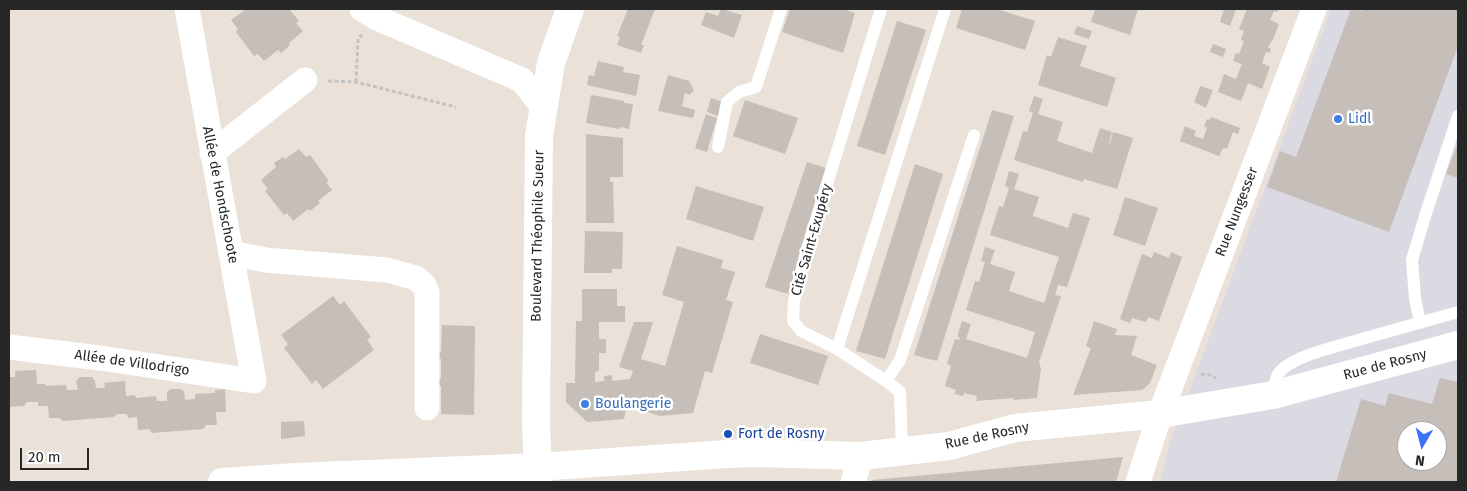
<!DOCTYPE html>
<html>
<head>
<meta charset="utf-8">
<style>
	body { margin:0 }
	#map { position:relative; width:1467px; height:491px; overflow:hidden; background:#eae1d9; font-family:"Fira Sans",sans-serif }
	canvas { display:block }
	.frame { position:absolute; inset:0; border:10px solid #272727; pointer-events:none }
	.north { position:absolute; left:1397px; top:421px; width:50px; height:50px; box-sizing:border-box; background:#fff; border:1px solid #a9a9a9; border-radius:50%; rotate:188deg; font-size:14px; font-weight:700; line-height:20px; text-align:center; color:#272727 }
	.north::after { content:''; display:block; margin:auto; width:18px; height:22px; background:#3a73f6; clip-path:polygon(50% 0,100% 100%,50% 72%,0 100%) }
	.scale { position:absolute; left:20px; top:448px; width:69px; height:22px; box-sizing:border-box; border:2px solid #272727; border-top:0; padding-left:6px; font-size:15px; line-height:18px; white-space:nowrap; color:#272727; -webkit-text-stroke:4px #fff; paint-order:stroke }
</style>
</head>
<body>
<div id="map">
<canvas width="1467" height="491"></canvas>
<div class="frame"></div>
<div class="north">N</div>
<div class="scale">20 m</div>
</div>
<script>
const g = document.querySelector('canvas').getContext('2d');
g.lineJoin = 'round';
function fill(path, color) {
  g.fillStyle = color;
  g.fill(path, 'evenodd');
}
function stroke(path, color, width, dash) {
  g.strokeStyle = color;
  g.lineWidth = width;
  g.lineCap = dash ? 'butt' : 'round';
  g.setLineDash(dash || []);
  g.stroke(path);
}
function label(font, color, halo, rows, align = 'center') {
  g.font = font + ' "Fira Sans",sans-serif';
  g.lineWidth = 5;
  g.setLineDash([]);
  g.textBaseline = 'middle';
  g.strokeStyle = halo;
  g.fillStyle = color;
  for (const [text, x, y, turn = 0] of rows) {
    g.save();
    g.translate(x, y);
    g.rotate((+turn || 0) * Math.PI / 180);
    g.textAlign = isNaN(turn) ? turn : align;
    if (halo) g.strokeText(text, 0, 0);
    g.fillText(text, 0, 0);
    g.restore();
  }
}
const industrial = new Path2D(`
	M1331,9H1458V482H1160L1169,446ZM1407,431H1437V461H1407Z`);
const building = new Path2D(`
	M246,9H289L299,21L296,23L303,31L289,43L290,45L281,53L278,50L264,61L258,54L254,56L236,32L238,29L231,20Z
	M628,9H655L641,45H644L641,53L617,45L620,37L617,36Z
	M721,9L742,15L734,38L701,25L706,12L718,16Z
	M790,9H842L855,13L843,53L782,32Z
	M962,9H997L1035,21L1025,50L956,28Z
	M1095,9H1138L1130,35L1091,22Z
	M1224,9H1236L1230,26L1220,22Z
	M1247,9H1278L1277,12L1274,11L1270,20L1279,24L1272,42L1271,41L1268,48L1271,49L1270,53L1266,52L1262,63L1270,67L1262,89L1248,83L1241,101L1218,92L1224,74L1236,79L1242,64L1233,61L1236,53L1239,54L1244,41L1241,40L1244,31L1239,29Z
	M1351,9L1362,11L1363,9H1458V46L1389,232L1267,187L1280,151L1296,157Z
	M897,21L926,30L885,155L857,146Z
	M1077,26L1092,31L1089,39L1074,34Z
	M1058,37L1087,46L1080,66L1116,78L1107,107L1038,85L1047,55L1051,57Z
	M1213,44L1226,49L1223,57L1210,52Z
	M598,61L624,67L623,72L640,75L636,96L587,85L589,75L594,76Z
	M668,75L689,81L694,90L690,95L685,93L682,106L695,110L693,118L658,111Z
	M1200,86L1213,90L1206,108L1194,102Z
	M591,95L624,101V103L633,104L629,129L620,127L619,129L586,123Z
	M1034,96L1043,99L1038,114L1063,122L1057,141L1092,153L1100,128L1112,132L1109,143H1110L1113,132L1133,138L1117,189L1084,179L1083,182L1014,160L1023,131L1027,132L1033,113L1029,111Z
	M711,98L723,102L718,116L707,112Z
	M745,100L798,118L785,154L733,136Z
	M992,110L1014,116L937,361L914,355Z
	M706,114L717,118L707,152L695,148Z
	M1211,117L1240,128L1238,134L1233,132L1227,149L1223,148L1219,156L1180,141L1185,126L1196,131L1194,136L1203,139L1207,128L1204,126L1207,119L1210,120Z
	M586,134L623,138V177H610V182H613L614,223H586Z
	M1458,143V178L1446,174Z
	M299,149L306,157L310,155L329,181L326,182L332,190L318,201L320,203L310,211L308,209L293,221L287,213L284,215L265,191L268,189L261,180L276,167L274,163L283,157L285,159Z
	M807,162L829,169L788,294L765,287Z
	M915,164L943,174L885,359L856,351Z
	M1009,171L1019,174L1014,189L1039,197L1033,216L1068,228L1073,213L1090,218L1067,287L1058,285L1055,295L1061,296L1039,362L1041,369L1037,398L1013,400L1014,398L976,401L977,396L964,393L963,396L955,394L956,390L945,386L951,366L947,364L955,339L959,340L960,338L958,337V333L962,321L971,324L966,339L1027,358L1035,332L966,310L975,281L979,282L985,262L981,261L985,247L995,250L990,264L1015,272L1009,291L1044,303L1059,257L990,235L999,206L1003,207L1009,188L1005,186Z
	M696,186L764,207L753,241L686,219Z
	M1125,197L1158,208L1145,246L1113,235Z
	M585,231L623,232L622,269H612V273H584Z
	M677,246L723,260L721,268L735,272L726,300L733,302L712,373L705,371L693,413L660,416L627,406L624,419L587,422L566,402V383H576L575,382L576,321H582V289H617V306H625V322H599V339H606V353H599V371L595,372V382L604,381V376L612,375V381L630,379L633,371L619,367L634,322H653L641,359L665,366L684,302L662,295Z
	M1154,252L1169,258L1171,252L1182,257L1159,321L1148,317L1146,322L1132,318L1130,323L1120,319L1142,254L1152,258Z
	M333,296L340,305L344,301L371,337L367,340L374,350L323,389L316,380L312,384L284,348L288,344L281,335Z
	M1094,321L1117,329L1115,335L1137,336L1131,355L1157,365L1150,383L1142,390L1073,395L1091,348L1086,346Z
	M442,325L475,326L474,415L441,414V386H437V379H441V359L438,358V352H441Z
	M760,334L828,356L818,385L750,363Z
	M36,370L37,384H45L46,386L66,385L67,390H78L76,381L80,377H92L95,381L96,388H105L104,383L125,381L126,396L135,395L136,398L156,396L157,401H167V393L170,389H180L184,391L185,400L195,399V394L215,393V390L225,389L226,412H216L217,425H206L203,429L152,433L149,429L138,430L137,417L128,418L127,414H117L114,417L63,421L59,418H49L48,406H38V402H27L24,406L9,407V377H15V371Z
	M1440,378L1458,382V482H1336L1361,399L1385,406L1389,393L1432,404ZM1407,431H1437V461H1407Z
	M304,421L305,436L281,439V422Z
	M1123,457L1116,482H872V480Z`);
const path = new Path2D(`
	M328,81L356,82L456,107
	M356,82L358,39L362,35
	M1201,374L1210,375L1216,378`);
const lane = new Path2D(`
	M881,9L806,252L794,301L793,321L801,331L837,349L886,381L900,392L902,451
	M718,147L727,102L739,92L756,87L781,9
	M1420,323L1415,298L1412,260L1426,213L1458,116
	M837,349L945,9
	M886,381L900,360L974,135
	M1273,395C1274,386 1275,374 1284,368C1299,355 1332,348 1351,342C1387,332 1423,322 1458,312`);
const street = new Path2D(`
	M362,9L377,18L522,80L543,107
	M212,153L305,80
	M231,253L266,260L387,270L416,278L424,285L427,293V408
	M9,347L100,358L254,381L187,9
	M853,482L861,456
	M1138,482L1160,414L1314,9`);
const secondary = new Path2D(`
	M222,482L295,477L538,467L727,454L758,453L861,456L949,446L1015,428L1160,414L1273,395L1458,345
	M538,482L536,418L539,136L551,63L570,9`);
const markers = [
	[1338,119,5,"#3f7fe0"],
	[585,404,5,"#3f7fe0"],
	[728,434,5,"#1a4fb4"]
];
const shopNames = [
	["Lidl",1348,119],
	["Boulangerie",595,404]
];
const streetNames = [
	["Allée de Hondschoote",220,195,79],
	["Rue Nungesser",1237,212,-69],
	["Boulevard Théophile Sueur",538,236,-89],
	["Cité Saint-Exupéry",812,240,-74],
	["Allée de Villodrigo",132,363,8],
	["Rue de Rosny",1385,365,-15],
	["Rue de Rosny",987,436,-12]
];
const transitNames = [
	["Fort de Rosny",738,434]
];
fill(industrial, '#dbdae2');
fill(building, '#c5beb9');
stroke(path, '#c3c3c3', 3, [4, 2.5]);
stroke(lane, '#fff', 12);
stroke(street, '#fff', 25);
stroke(secondary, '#fff', 28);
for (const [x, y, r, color] of markers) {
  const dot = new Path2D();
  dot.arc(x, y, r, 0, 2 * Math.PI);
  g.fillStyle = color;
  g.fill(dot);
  stroke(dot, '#fff', 2);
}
label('14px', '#366cbe', '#fff', shopNames, 'left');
label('14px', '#272727', '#fff', streetNames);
label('14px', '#164399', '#fff', transitNames, 'left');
</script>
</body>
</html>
